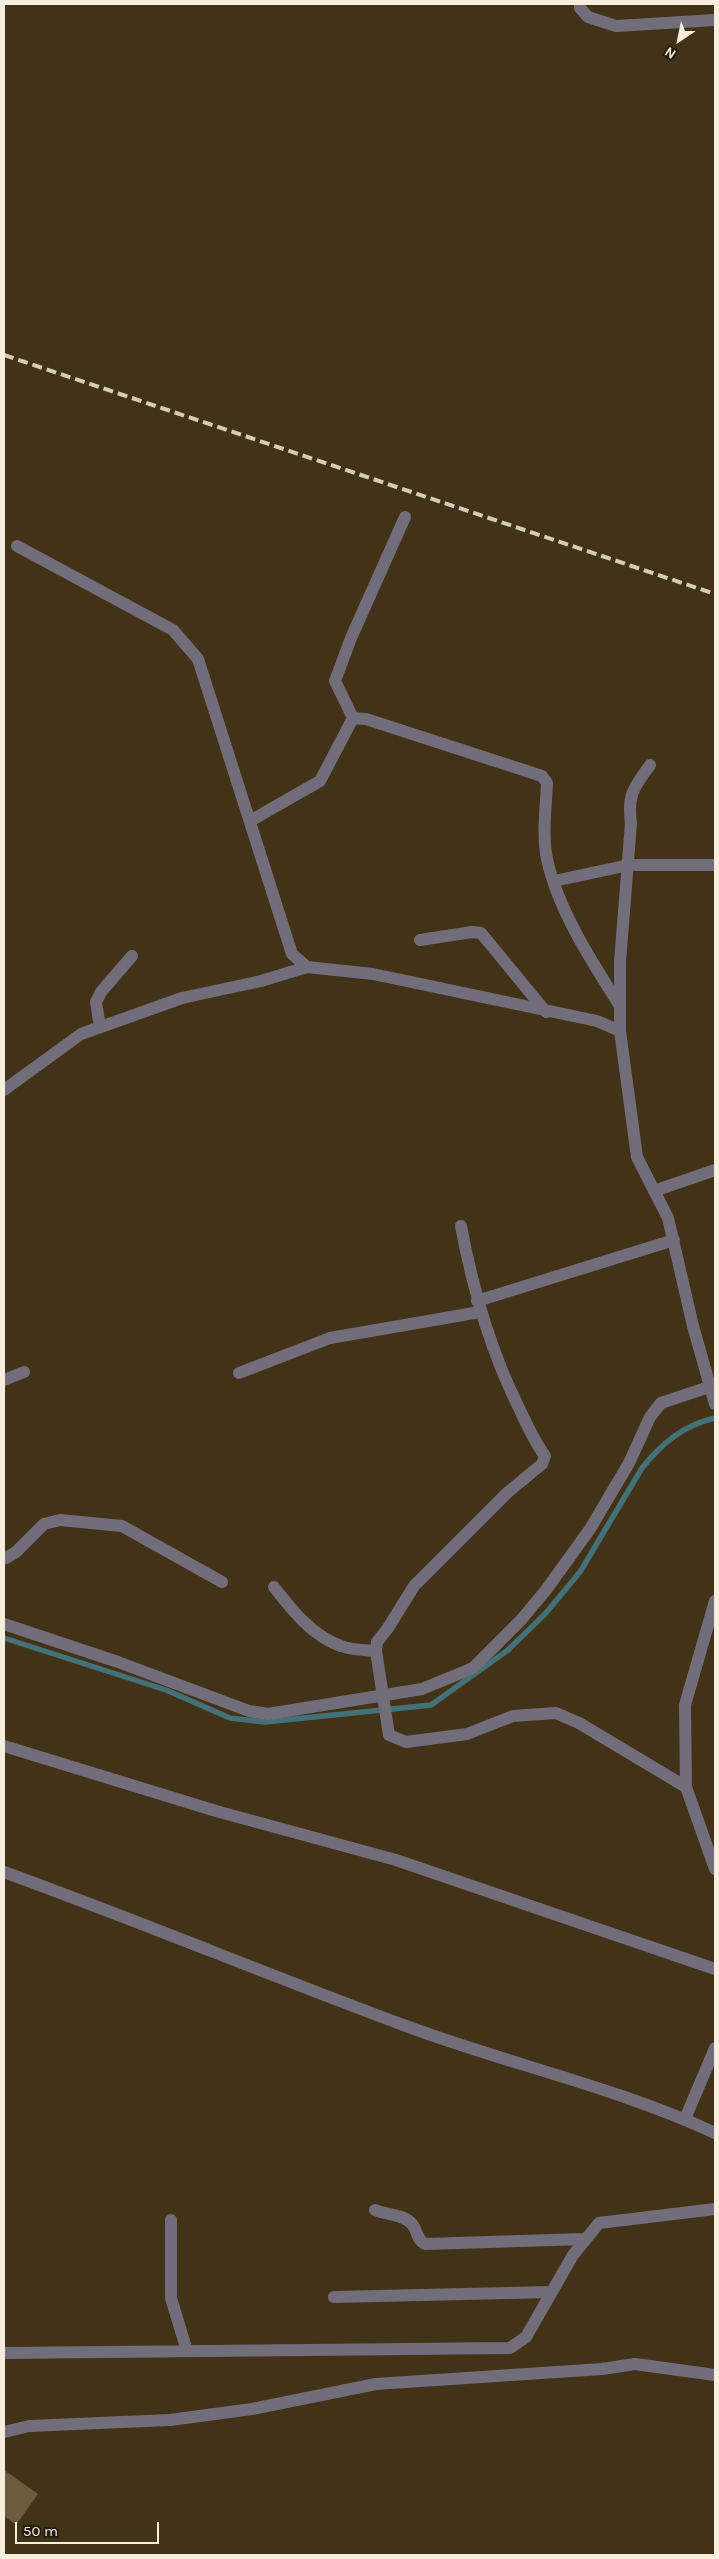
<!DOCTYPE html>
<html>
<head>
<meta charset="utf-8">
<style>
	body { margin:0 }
	#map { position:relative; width:719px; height:2559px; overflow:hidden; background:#423318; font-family:Karla,sans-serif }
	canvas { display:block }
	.frame { position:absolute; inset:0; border:5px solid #f7eede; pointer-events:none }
	.north { position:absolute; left:654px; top:15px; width:50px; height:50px; -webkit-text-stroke:4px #231c11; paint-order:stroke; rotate:214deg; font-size:14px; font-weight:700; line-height:20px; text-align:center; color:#f7eede }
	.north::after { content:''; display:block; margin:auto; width:18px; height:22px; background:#f7eede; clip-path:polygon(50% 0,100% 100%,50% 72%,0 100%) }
	.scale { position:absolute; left:15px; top:2522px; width:144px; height:22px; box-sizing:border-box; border:2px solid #f7eede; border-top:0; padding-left:6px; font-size:15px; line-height:18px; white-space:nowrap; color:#f7eede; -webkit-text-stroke:4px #231c11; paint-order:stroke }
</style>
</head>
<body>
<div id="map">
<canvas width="719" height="2559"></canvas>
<div class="frame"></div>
<div class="north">N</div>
<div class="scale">50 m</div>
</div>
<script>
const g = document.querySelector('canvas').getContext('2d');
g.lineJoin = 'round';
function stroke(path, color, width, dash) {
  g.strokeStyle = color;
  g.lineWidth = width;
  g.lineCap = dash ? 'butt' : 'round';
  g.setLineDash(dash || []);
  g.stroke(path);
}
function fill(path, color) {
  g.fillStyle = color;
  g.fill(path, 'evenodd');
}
const stream = new Path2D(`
	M4,1638L166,1690L230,1718L265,1722L431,1705L508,1650L545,1614L580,1572L642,1468C662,1443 684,1425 715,1418`);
const building = new Path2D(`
	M4,2470L38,2494L16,2525L4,2516Z`);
const minor = new Path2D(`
	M580,4V8L588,17L616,26L715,20
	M17,546L173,630L198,659L292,954L307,967L373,974L597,1021L620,1031L637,1157L668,1218L693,1326L715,1404
	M353,718L335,681L351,638L405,517
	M250,821L320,781L353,718L366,719L542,776L547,783C546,807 542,835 547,859C558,910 592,962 620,1006
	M554,881L629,865H715
	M420,940L472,932L481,933L546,1012
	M100,1027L96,1002L101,992L132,956
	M620,1031V962L631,823C627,795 634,787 650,765
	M4,1090L81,1034L182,998L261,981L307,967
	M654,1191L715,1170
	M461,1226C473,1290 490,1350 519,1408C527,1425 534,1441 545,1456L542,1464L507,1493L414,1586L388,1628L377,1642L376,1651L389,1735L406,1742L452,1736L467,1734L513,1716L556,1713L579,1723L686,1787
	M477,1301L674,1240
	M239,1373L330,1338L480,1312
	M4,1380L24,1372
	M4,1557L6,1558L16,1552L44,1524L60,1520L122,1526L222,1582
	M274,1587C292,1610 312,1636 341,1646C351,1650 365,1650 376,1651
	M715,1601L685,1705L686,1787L715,1869
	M4,1624L118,1662L249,1711L268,1714L422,1689L473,1668L521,1620L546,1590L590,1529L629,1463L650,1417L661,1403L709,1387L715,1388
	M4,1746L216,1811L396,1860L715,1969
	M4,1872C139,1921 271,1976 406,2026C508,2064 616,2087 715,2133
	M685,2119L715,2048
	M375,2210C386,2215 404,2214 412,2224C418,2231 416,2239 425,2244L584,2239
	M171,2220V2298L187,2351
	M334,2297L552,2292
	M4,2353L510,2348L526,2337L573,2255L599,2223L715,2209
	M4,2432L29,2426L170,2420L252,2409L376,2384L602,2369L635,2364L715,2375`);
const rail = new Path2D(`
	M4,355L715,594`);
stroke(stream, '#447078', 5.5);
fill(building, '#6c5b3c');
stroke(minor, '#716d7a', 12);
stroke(rail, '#d5cbb9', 4, [10, 5]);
</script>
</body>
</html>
